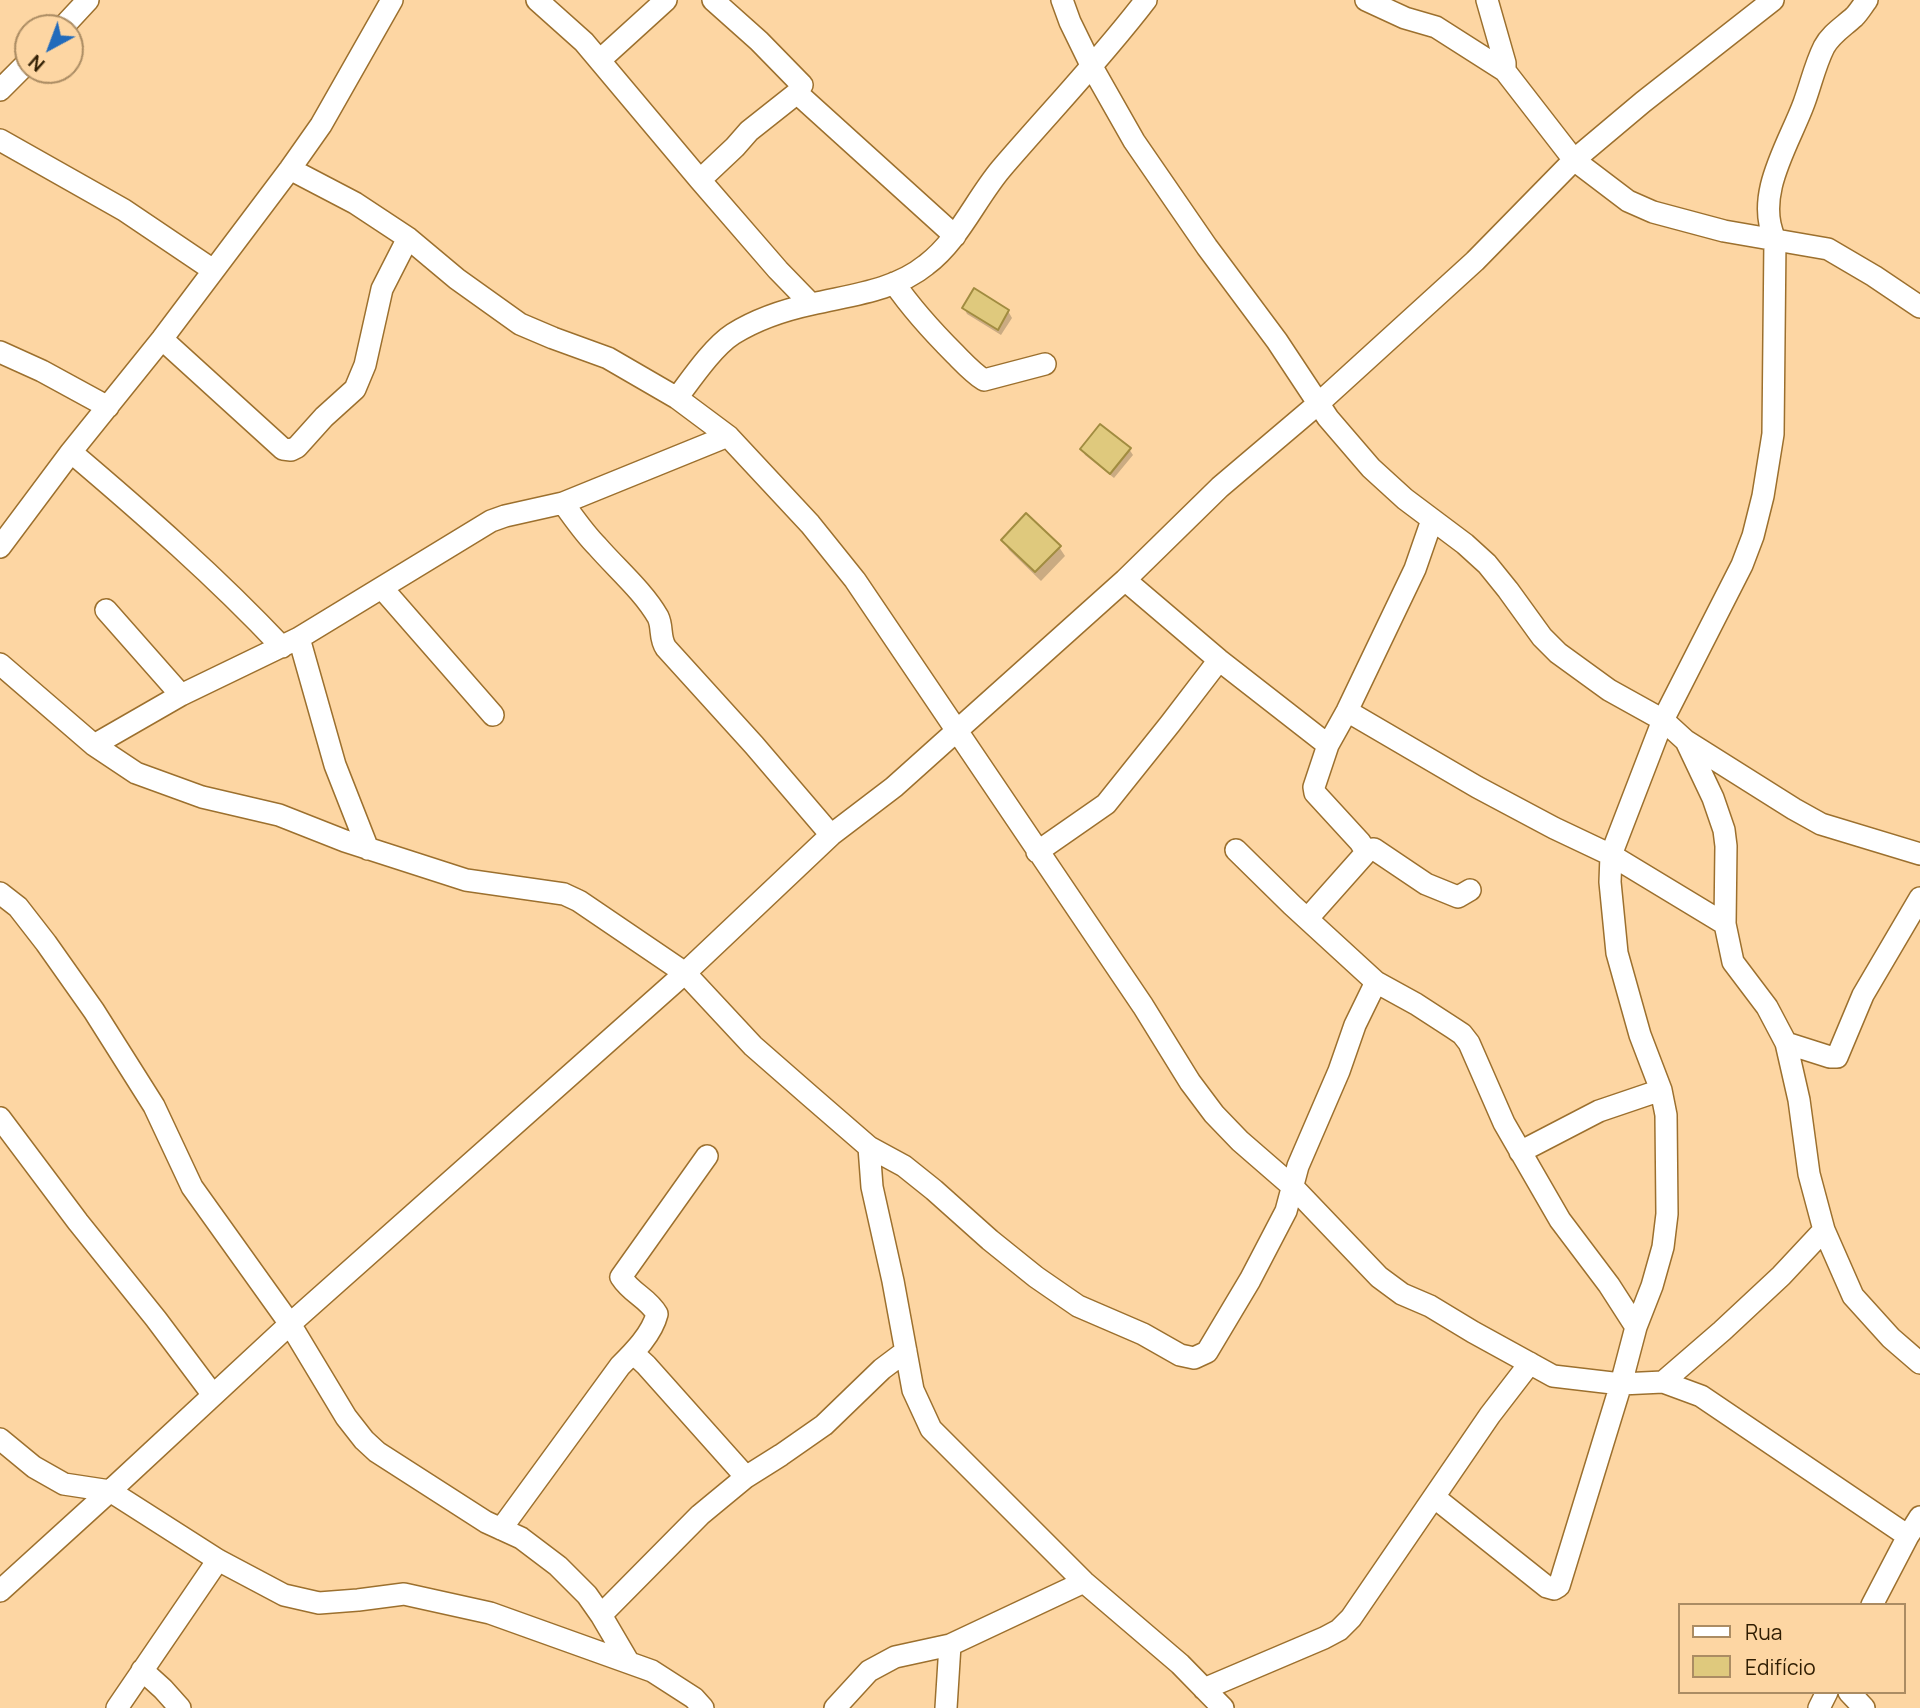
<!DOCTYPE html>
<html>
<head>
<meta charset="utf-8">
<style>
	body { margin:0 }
	#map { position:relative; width:1920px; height:1708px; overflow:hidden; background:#fdd6a3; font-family:Manrope,sans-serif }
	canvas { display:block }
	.legend { position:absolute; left:1678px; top:1603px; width:228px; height:91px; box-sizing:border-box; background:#fdd6a3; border:2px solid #ab8c63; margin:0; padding:9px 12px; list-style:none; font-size:21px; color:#2f1d02 }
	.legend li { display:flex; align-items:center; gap:14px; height:35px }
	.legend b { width:35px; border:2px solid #ab8c63 }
	.north { position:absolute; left:14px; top:14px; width:70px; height:70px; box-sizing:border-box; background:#fdd6a3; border:2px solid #ab8c63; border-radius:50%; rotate:221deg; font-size:19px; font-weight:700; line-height:28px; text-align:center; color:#2f1d02 }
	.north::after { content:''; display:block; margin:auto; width:24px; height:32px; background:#226bbb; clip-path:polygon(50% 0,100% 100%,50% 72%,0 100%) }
</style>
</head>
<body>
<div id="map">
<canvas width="1920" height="1708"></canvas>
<ul class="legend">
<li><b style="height:9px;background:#fff"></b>Rua</li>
<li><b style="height:19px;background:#dfc97d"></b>Edifício</li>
</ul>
<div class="north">N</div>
</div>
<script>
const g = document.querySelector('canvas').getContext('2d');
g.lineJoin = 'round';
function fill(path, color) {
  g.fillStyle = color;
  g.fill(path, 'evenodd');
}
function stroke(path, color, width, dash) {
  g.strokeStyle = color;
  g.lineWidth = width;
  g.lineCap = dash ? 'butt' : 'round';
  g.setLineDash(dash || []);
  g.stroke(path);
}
const shadow = new Path2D(`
	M964,308L1008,311L1012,318L1001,335L967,314Z
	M1082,449H1129L1133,455L1114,478L1085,455Z
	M1003,540L1059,547L1065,556L1041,581L1009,550Z`);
const building = new Path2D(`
	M974,288L1009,310L998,330L962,308Z
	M1100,424L1131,448L1110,474L1080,449Z
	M1026,513L1061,546L1035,572L1001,540Z`);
const minor = new Path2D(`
	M537,0L584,42L700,180L778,270L811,304
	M1062,0L1070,22L1092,67L1134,141L1207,247L1277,341L1328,418L1371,468L1405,499L1465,544L1487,564L1508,590L1542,637L1558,653L1609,690L1663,720L1686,741L1794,809L1821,824L1920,854
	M1366,0L1405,18L1436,27L1505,71L1574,160L1628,201L1653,212L1724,231L1828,249L1874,276L1920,307
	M1487,0L1505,63V71
	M62,28L88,0
	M600,60L666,0
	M0,90L28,62
	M797,93L955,236
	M0,140L124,210L213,270
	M290,169L355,203L408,238L457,279L520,324L553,338L608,358L677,398L728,436L810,524L855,580L1143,1006L1190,1082L1214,1114L1240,1141L1293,1187L1379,1277L1402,1294L1430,1306L1473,1332L1553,1376L1621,1384L1663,1382L1701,1396L1908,1536
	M700,180L735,147L749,131L797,93L802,85L759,41L713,0
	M894,283C912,309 933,332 955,354C964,363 973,373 984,380L1045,364
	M162,339L283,449L291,450L297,447L324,417L355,389L365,365L382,289L408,238
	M0,352L42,371L108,407
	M677,398C692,378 713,347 733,334C757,319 784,310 812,304C850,295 894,291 926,265C959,240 975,200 1001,169C1049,113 1101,59 1146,0
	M71,452C144,514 216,577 282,647
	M563,503C574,518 584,533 597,546C617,569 643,591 658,617C663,627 659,638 666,648L754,745L831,835
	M0,547L71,452L162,339L290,169L321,125L392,0
	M1125,580L1219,660L1328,745
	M382,588L493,715
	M106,610L181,695
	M299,638L335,765L368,849
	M0,664L94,745L136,773L202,797L279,815L345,841L466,880L564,894L579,901L685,973L753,1046L809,1095L869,1147L904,1166L934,1190L990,1240L1036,1277L1078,1306L1143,1334L1180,1355L1194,1358L1207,1352L1250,1280L1286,1211L1298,1166L1339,1071L1355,1025L1376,982
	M1347,711L1477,787L1554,828L1611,855L1725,924
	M1686,741L1713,798L1724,830L1726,846L1725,924L1733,962L1767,1007L1786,1043L1799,1100L1809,1174L1824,1230L1853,1296L1891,1338L1920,1363
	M94,745L181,695L299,638L491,521L505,516L563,503L728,436
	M1236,850L1292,905L1376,982L1416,1004L1453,1028L1462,1034L1469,1043L1504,1123L1560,1220L1609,1285L1636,1327
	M1365,850L1360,842L1315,793L1314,787L1328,745L1347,711L1415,569L1432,520
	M1365,850L1374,849L1426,884L1458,897L1470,890
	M1037,852L1106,804L1170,724L1219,660
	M0,893L18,907L46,943L94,1011L154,1106L192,1187L290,1324L346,1417L364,1440L377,1452L486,1522L521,1538L558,1566L587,1595L601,1615
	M1308,918L1364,855L1365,850
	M1786,1043L1830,1057H1837L1863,995L1920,898
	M0,1118L78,1222L156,1319L213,1395
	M869,1147L872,1187L893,1281L913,1390L931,1429L1084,1582L1180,1664L1223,1708
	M1520,1152L1599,1111L1661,1090
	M633,1353L646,1365L746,1477
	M1663,1382L1722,1331L1781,1276L1824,1230
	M0,1439L34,1467L64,1484L110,1491L218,1560L284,1595L319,1603L358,1600L404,1594L490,1613L652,1671L694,1698L703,1708
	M1434,1497L1547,1587L1554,1589L1559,1586L1621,1384L1636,1327L1652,1286L1663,1247L1667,1214L1666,1115L1661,1090L1640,1035L1617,953L1610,882L1611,855L1663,720L1742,565L1753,536L1763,496L1773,434L1775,239C1754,195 1789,144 1804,103C1811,84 1815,65 1824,47C1831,34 1843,27 1854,17C1859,12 1863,5 1867,0
	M501,1529L620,1366C634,1352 652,1334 657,1314C648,1298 632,1294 621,1277L707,1156
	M0,1591L110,1491L290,1324L685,973L831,835L894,787L1125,580L1220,487L1319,403L1475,261L1574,160L1643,102L1773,0
	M1872,1605L1908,1536L1920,1517
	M628,1661L601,1615L700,1515L746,1477L781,1455L824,1425L882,1369L906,1351
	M142,1670L163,1689L180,1708
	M1204,1689L1324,1638L1339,1630L1351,1618L1490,1415L1530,1363
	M1849,1692L1864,1708
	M117,1708L218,1560
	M835,1708L869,1671L895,1657L950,1645L1084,1582
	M946,1708L950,1645
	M1819,1708L1827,1692`);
fill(shadow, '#0003');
fill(building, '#dfc97d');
stroke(building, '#a18c40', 2);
stroke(minor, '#9c702e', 24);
stroke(minor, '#fff', 21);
</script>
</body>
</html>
